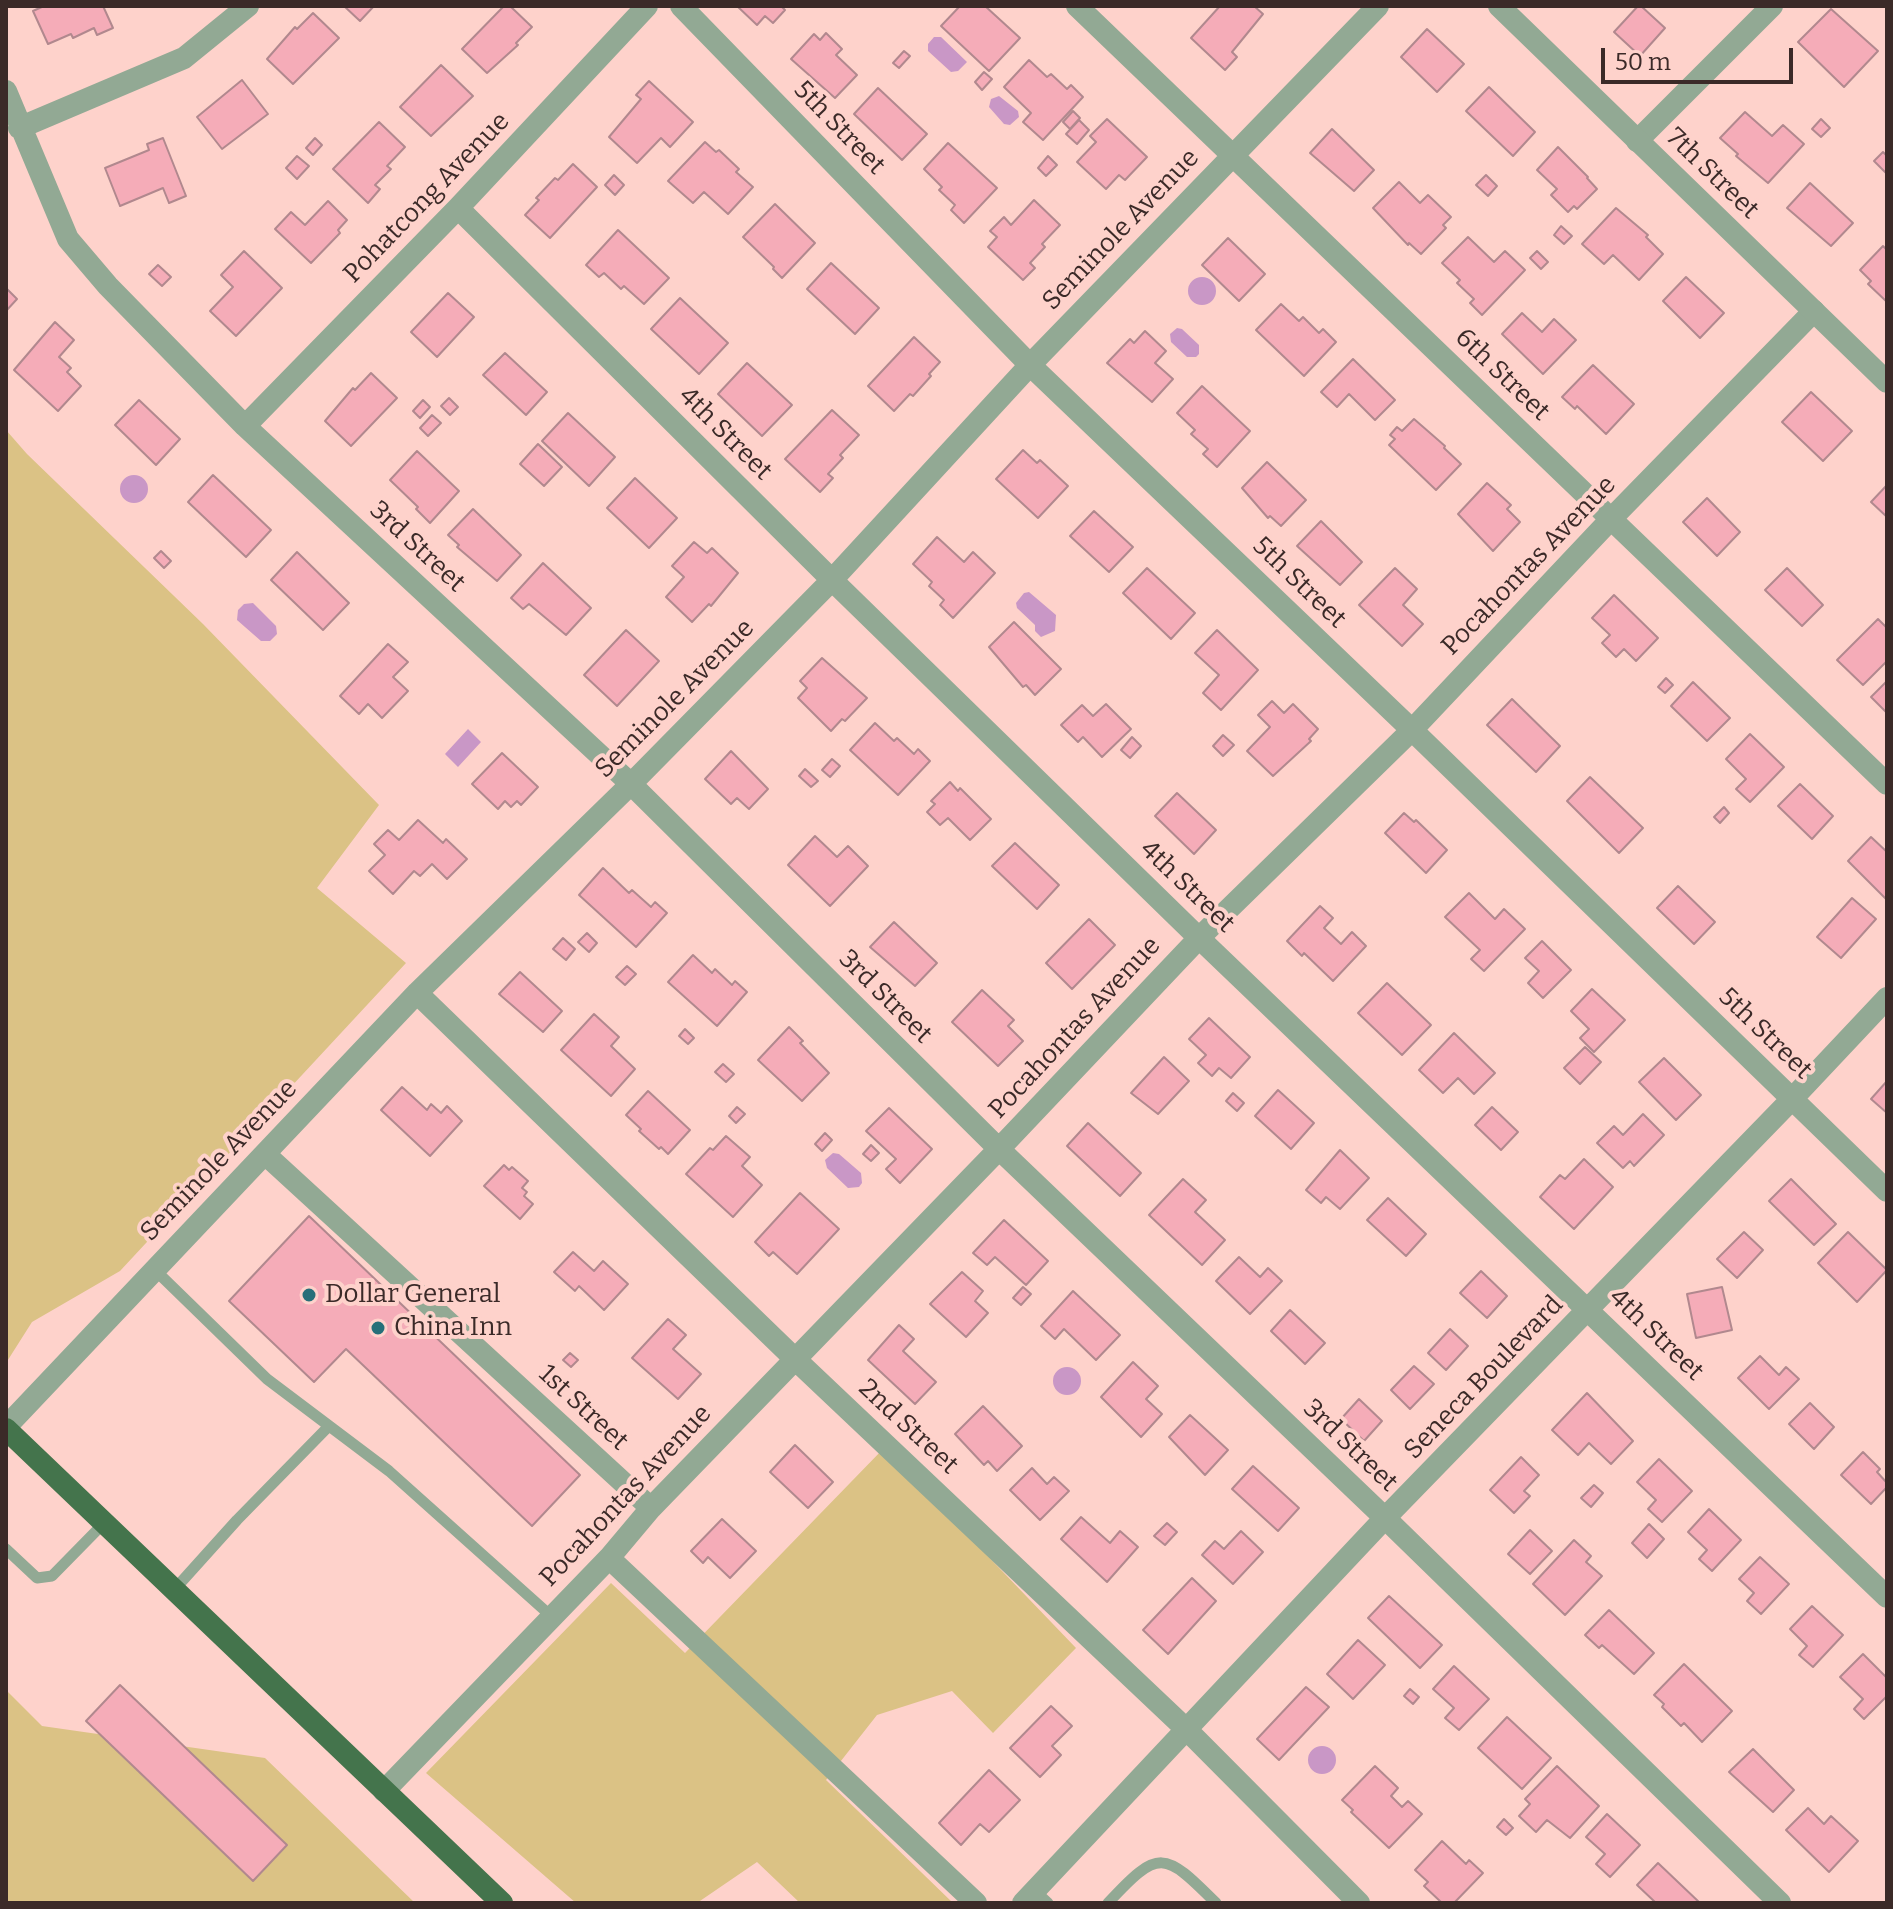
<!DOCTYPE html>
<html>
<head>
<meta charset="utf-8">
<style>
	body { margin:0 }
	#map { position:relative; width:1893px; height:1909px; overflow:hidden; background:#fed2cb; font-family:Bitter,serif }
	canvas { display:block }
	.frame { position:absolute; inset:0; border:8px solid #3b2a28; pointer-events:none }
	.scale { position:absolute; left:1601px; top:48px; width:192px; height:36px; box-sizing:border-box; border:4px solid #3b2a28; border-top:0; padding-left:10px; font-size:24px; line-height:28px; white-space:nowrap; color:#3b2a28; -webkit-text-stroke:6px #fed2cb; paint-order:stroke }
</style>
</head>
<body>
<div id="map">
<canvas width="1893" height="1909"></canvas>
<div class="frame"></div>
<div class="scale">50 m</div>
</div>
<script>
const g = document.querySelector('canvas').getContext('2d');
g.lineJoin = 'round';
function fill(path, color) {
  g.fillStyle = color;
  g.fill(path, 'evenodd');
}
function stroke(path, color, width, dash) {
  g.strokeStyle = color;
  g.lineWidth = width;
  g.lineCap = dash ? 'butt' : 'round';
  g.setLineDash(dash || []);
  g.stroke(path);
}
function label(font, color, halo, rows, align = 'center') {
  g.font = font + ' Bitter,serif';
  g.lineWidth = 8;
  g.setLineDash([]);
  g.textBaseline = 'middle';
  g.strokeStyle = halo;
  g.fillStyle = color;
  for (const [text, x, y, turn = 0] of rows) {
    g.save();
    g.translate(x, y);
    g.rotate((+turn || 0) * Math.PI / 180);
    g.textAlign = isNaN(turn) ? turn : align;
    if (halo) g.strokeText(text, 0, 0);
    g.fillText(text, 0, 0);
    g.restore();
  }
}
const green = new Path2D(`
	M6,430L27,454L203,624L379,805L317,888L406,963L120,1271L32,1322L6,1363Z
	M884,1448L1076,1648L993,1733L952,1691L877,1715L826,1780L953,1903H800L757,1862L697,1903H576L426,1773L611,1583L685,1653Z
	M6,1690L42,1726L265,1758L415,1903H6Z`);
const water = new Path2D(`
	M934,37H941L967,62L958,71L951,72L928,51V44Z
	M999,96L1018,111L1019,117L1010,125L1004,124L989,107L991,99Z
	M1188 291a14 14 0 1 1 28 0a14 14 0 1 1-28 0Z
	M1177,328L1182,329L1199,345V354L1196,357H1187L1171,342L1170,334Z
	M120 489a14 14 0 1 1 28 0a14 14 0 1 1-28 0Z
	M1029,592L1056,615L1055,631L1041,637L1035,631V625L1017,608L1016,603L1024,593Z
	M253,603L276,626L277,634L270,641H261L237,620L238,610L244,604Z
	M468,729L481,742L458,767L445,754Z
	M833,1153L839,1154L861,1173L862,1183L859,1187L848,1188L827,1168L825,1160Z
	M1053 1381a14 14 0 1 1 28 0a14 14 0 1 1-28 0Z
	M1308 1760a14 14 0 1 1 28 0a14 14 0 1 1-28 0Z`);
const building = new Path2D(`
	M44,6H103L113,28L97,35L94,28L73,38L71,34L48,44L33,11Z
	M344,6H374L360,21Z
	M504,6H510L532,27L516,43L518,45L487,73L462,49Z
	M737,6H781L785,10L773,23L765,16L757,25Z
	M960,6H985L1020,38L989,71L941,26Z
	M1220,6H1254L1263,14L1232,52L1237,57L1225,70L1191,38Z
	M1638,6H1641L1665,28L1640,56L1614,32Z
	M1831,9L1878,51L1844,87L1798,42Z
	M313,13L339,38L293,84L267,59L295,27L297,29Z
	M1427,29L1464,64L1437,92L1401,57Z
	M826,33L842,49L836,55L857,75L835,98L791,59L814,34L820,40Z
	M904,51L910,56L899,68L893,63Z
	M1029,60L1047,77L1051,74L1067,89L1071,85L1083,97L1043,140L1023,122L1031,113L1004,87Z
	M441,65L473,96L431,136L400,107Z
	M984,72L992,79L982,90L975,82Z
	M242,80L268,114L222,149L197,117Z
	M649,81L693,122L670,147L661,138L637,163L609,137L641,99L636,95Z
	M1489,87L1535,132L1513,156L1466,111Z
	M878,88L927,134L902,160L854,114Z
	M1073,111L1080,118L1070,129L1063,122Z
	M1745,112L1772,136L1783,125L1804,144L1768,183L1736,156L1738,154L1720,138Z
	M1107,119L1147,157L1125,180L1119,175L1106,189L1077,162L1096,142L1090,136Z
	M1821,119L1830,128L1821,137L1812,129Z
	M1079,120L1089,130L1077,144L1066,134Z
	M379,122L405,147L387,166L391,169L375,185L380,189L368,203L333,169Z
	M1332,129L1374,170L1354,191L1310,153Z
	M163,138L186,196L169,203L163,188L120,206L105,168L149,150L147,144Z
	M315,138L322,145L313,155L306,148Z
	M705,142L716,152L719,150L739,169L736,172L753,187L728,214L704,192L693,203L668,181Z
	M948,143L997,188L964,223L951,210L955,205L939,190L942,187L924,169Z
	M1558,147L1588,177L1587,178L1597,189L1577,209L1574,206L1568,212L1551,195L1557,189L1537,170Z
	M1883,152L1887,156L1886,173L1874,161Z
	M297,156L309,166L297,179L286,168Z
	M1048,156L1057,165L1046,176L1038,168Z
	M573,164L597,187L550,238L525,215L539,200L536,198L555,178L558,180Z
	M614,175L624,185L615,195L605,185Z
	M1486,175L1497,186L1488,196L1476,185Z
	M1399,182L1420,203L1428,195L1451,217L1443,225L1446,228L1421,254L1409,243L1408,245L1373,208Z
	M1810,183L1853,223L1831,246L1787,208Z
	M1034,200L1060,225L1042,244L1045,247L1030,263L1035,268L1023,280L988,247L997,237L990,231L1004,217L1011,225Z
	M328,201L347,220L338,230L340,233L311,263L275,229L291,212L305,225Z
	M775,204L815,243L782,278L773,269L774,267L743,237Z
	M1616,208L1648,235L1646,237L1663,254L1639,280L1613,255L1604,264L1582,244Z
	M1561,226L1572,236L1564,244L1554,235Z
	M618,230L669,278L644,304L624,286L621,289L604,273L599,277L586,265Z
	M1468,237L1494,262L1505,251L1525,270L1482,315L1470,303L1474,299L1457,283L1460,280L1442,263Z
	M1228,238L1265,274L1239,301L1202,265Z
	M1883,246L1887,250V302L1868,284L1871,281L1860,270Z
	M244,251L282,288L236,336L210,311L233,287L221,275Z
	M1537,251L1548,262L1541,269L1530,258Z
	M831,263L879,308L855,334L807,289Z
	M158,265L171,277L162,286L149,274Z
	M1686,277L1724,313L1700,338L1663,301Z
	M6,288L17,299L6,311Z
	M448,293L474,317L437,357L411,332Z
	M680,298L728,343L699,374L651,329Z
	M1281,304L1299,321L1303,317L1319,333L1323,329L1336,342L1304,376L1256,330Z
	M1522,313L1542,332L1554,319L1576,340L1543,374L1502,334Z
	M55,322L74,340L59,357L71,368L67,372L81,386L58,411L14,370Z
	M1145,331L1166,351L1155,363L1173,379L1152,402L1107,363L1130,339L1134,343Z
	M914,337L940,362L929,374L931,376L913,396L910,394L894,411L868,386Z
	M505,353L547,392L526,415L483,375Z
	M1353,359L1395,400L1375,420L1349,394L1337,407L1321,392Z
	M747,363L792,405L762,436L718,394Z
	M1593,365L1634,404L1606,434L1577,406L1575,409L1562,397Z
	M371,373L397,398L351,446L325,421L353,388L355,390Z
	M1202,386L1250,431L1217,467L1203,454L1208,449L1191,434L1195,430L1177,413Z
	M1811,392L1852,431L1823,461L1782,422Z
	M449,398L458,407L450,415L441,406Z
	M139,400L180,439L156,465L115,425Z
	M423,400L430,407L420,418L413,411Z
	M832,410L859,435L840,455L843,458L828,474L833,478L820,492L785,459Z
	M568,413L615,457L589,486L542,441Z
	M432,415L441,423L428,436L420,428Z
	M1414,419L1445,446L1444,448L1461,464L1436,490L1389,445L1395,439L1390,435L1397,427L1402,431Z
	M538,444L562,467L544,486L520,464Z
	M1023,450L1037,463L1040,460L1068,486L1038,518L996,479Z
	M417,451L459,491L430,523L416,509L418,507L390,480Z
	M1267,462L1306,500L1281,526L1270,516L1268,518L1242,488Z
	M213,475L271,530L246,557L188,502Z
	M635,478L677,518L649,548L607,508Z
	M1487,483L1511,505L1507,509L1520,522L1493,551L1458,514Z
	M1887,485V517L1871,502Z
	M1707,498L1740,532L1717,556L1683,522Z
	M473,509L521,555L497,581L457,547L459,545L448,535Z
	M1094,511L1133,547L1109,572L1070,536Z
	M1321,521L1362,562L1340,585L1297,546Z
	M937,537L964,562L973,552L995,573L953,618L940,605L944,600L929,586L932,582L913,564Z
	M694,542L707,553L712,548L738,573L711,606L709,604L692,622L666,597L684,577L672,566Z
	M161,551L171,561L164,568L154,558Z
	M297,552L349,603L323,630L271,580Z
	M543,563L591,608L566,635L529,604L523,609L511,598Z
	M1147,568L1195,613L1171,639L1123,593Z
	M1395,568L1417,589L1403,605L1423,624L1402,646L1359,605Z
	M1787,568L1823,605L1802,626L1765,590Z
	M1614,595L1658,638L1636,661L1624,649L1616,657L1602,643L1610,635L1592,618Z
	M1878,619L1887,628V661L1863,685L1837,660Z
	M1014,622L1061,669L1035,695L1026,685L1023,687L989,647Z
	M626,630L659,661L617,706L584,675Z
	M1217,630L1258,670L1221,710L1203,693L1219,675L1195,653Z
	M388,644L408,662L393,677L408,691L382,718L368,704L359,714L340,696Z
	M822,658L867,698L845,721L842,719L831,731L798,698L807,688L800,681Z
	M1666,678L1673,685L1665,693L1658,687Z
	M1887,681V713L1871,697Z
	M1693,682L1730,718L1707,741L1671,706Z
	M1512,699L1560,746L1536,772L1487,725Z
	M1272,701L1284,713L1293,704L1318,729L1309,739L1311,741L1273,776L1247,751L1270,727L1258,715Z
	M1106,704L1131,729L1102,757L1083,737L1078,742L1061,725L1082,705L1093,716Z
	M875,723L894,741L897,738L914,754L918,749L930,761L898,795L850,750Z
	M1750,734L1784,767L1750,802L1736,789L1746,779L1726,759Z
	M1223,735L1234,745L1223,756L1213,746Z
	M1132,737L1141,746L1130,758L1121,750Z
	M731,751L768,789L749,809L737,798L731,804L705,779Z
	M502,753L538,787L521,805L517,801L511,807L505,801L498,809L472,784Z
	M832,759L840,766L830,777L822,770Z
	M805,769L818,781L811,787L799,776Z
	M1590,777L1643,828L1619,853L1567,801Z
	M950,782L958,791L960,788L991,819L970,840L948,818L940,825L927,812L935,804L931,801Z
	M1800,784L1833,816L1812,839L1778,806Z
	M1177,793L1216,830L1194,854L1155,816Z
	M1724,807L1729,813L1720,823L1714,817Z
	M1404,813L1414,822L1416,820L1447,850L1426,873L1385,833Z
	M418,820L443,843L446,839L467,859L447,879L432,864L420,876L414,871L393,894L369,871L385,855L374,844L388,830L399,840Z
	M815,836L837,857L848,846L868,866L830,906L788,865Z
	M1871,837L1887,852V900L1848,861Z
	M1015,843L1059,885L1037,909L992,866Z
	M603,868L629,893L632,890L651,907L655,902L667,913L636,947L579,895Z
	M1678,886L1715,922L1694,944L1657,908Z
	M1469,893L1495,919L1504,909L1525,929L1484,971L1471,959L1480,950L1445,917Z
	M1852,898L1876,919L1841,958L1817,937Z
	M1320,906L1333,918L1324,928L1341,944L1352,932L1366,946L1333,981L1304,953L1302,956L1287,941Z
	M1089,919L1115,945L1072,989L1046,963Z
	M894,922L937,963L915,986L870,947Z
	M587,933L597,943L589,952L578,942Z
	M563,938L575,949L566,960L553,949Z
	M1542,941L1571,970L1543,998L1528,983L1539,971L1525,958Z
	M693,955L712,973L715,969L732,985L735,981L747,992L717,1026L668,982Z
	M627,966L636,974L625,985L616,977Z
	M520,972L562,1011L543,1032L499,994Z
	M1387,983L1431,1025L1402,1055L1358,1013Z
	M1592,989L1625,1020L1594,1052L1580,1038L1589,1029L1571,1011Z
	M982,990L1014,1020L1008,1026L1023,1041L998,1066L952,1022Z
	M594,1014L619,1037L611,1046L635,1069L611,1096L561,1050Z
	M1209,1018L1250,1057L1231,1078L1219,1068L1212,1076L1198,1063L1206,1055L1189,1039Z
	M789,1027L803,1041L800,1043L829,1073L802,1101L758,1060Z
	M685,1029L694,1038L688,1044L679,1036Z
	M1454,1033L1495,1073L1474,1094L1458,1078L1443,1093L1419,1070Z
	M1585,1047L1601,1062L1580,1084L1564,1068Z
	M1164,1057L1189,1081L1158,1114L1131,1093Z
	M1664,1058L1701,1095L1676,1120L1639,1082Z
	M723,1064L734,1074L726,1082L715,1072Z
	M1887,1081V1113L1871,1099Z
	M402,1087L427,1110L431,1104L441,1113L447,1106L462,1121L430,1156L381,1110Z
	M1278,1090L1314,1123L1291,1149L1255,1116Z
	M648,1091L690,1130L668,1154L661,1147L659,1149L639,1131L641,1129L626,1115Z
	M1233,1093L1244,1103L1237,1111L1226,1101Z
	M737,1107L745,1114L736,1123L729,1116Z
	M1492,1107L1518,1132L1501,1150L1475,1125Z
	M889,1108L932,1149L900,1183L886,1169L896,1159L866,1131Z
	M1643,1114L1664,1135L1634,1166L1630,1161L1623,1168L1597,1143L1614,1126L1623,1135Z
	M1088,1123L1141,1173L1120,1196L1067,1146Z
	M825,1133L832,1140L822,1151L815,1144Z
	M726,1136L750,1157L742,1166L762,1185L733,1217L686,1174L710,1148L713,1150Z
	M871,1145L879,1153L871,1161L863,1154Z
	M1340,1150L1369,1178L1340,1209L1326,1197L1321,1203L1306,1190Z
	M1584,1159L1613,1187L1574,1229L1540,1197L1560,1175L1565,1179Z
	M504,1165L509,1170L512,1167L528,1181L522,1188L527,1192L524,1196L533,1204L520,1219L484,1186Z
	M1183,1179L1206,1200L1195,1212L1225,1240L1202,1265L1149,1215Z
	M1791,1179L1836,1224L1814,1245L1769,1201Z
	M800,1193L839,1229L797,1274L773,1252L769,1256L755,1242Z
	M1388,1198L1426,1234L1406,1256L1367,1220Z
	M309,1216L580,1475L532,1526L346,1349L314,1382L229,1301Z
	M1004,1220L1048,1261L1026,1285L995,1257L987,1265L973,1253Z
	M1744,1232L1763,1250L1737,1278L1717,1259Z
	M1848,1232L1887,1270L1857,1302L1818,1263Z
	M573,1252L594,1271L603,1261L628,1284L604,1310L579,1286L575,1291L554,1272Z
	M1239,1257L1260,1277L1268,1268L1282,1281L1250,1314L1216,1281Z
	M1481,1271L1507,1296L1487,1318L1460,1293Z
	M962,1272L983,1291L975,1301L988,1313L966,1337L930,1304Z
	M1023,1287L1031,1294L1021,1305L1013,1298Z
	M1722,1287L1732,1330L1696,1338L1687,1294Z
	M1073,1291L1120,1335L1096,1360L1064,1329L1055,1339L1041,1326Z
	M1290,1310L1325,1343L1305,1364L1271,1331Z
	M668,1319L686,1335L673,1349L701,1374L678,1399L632,1358Z
	M899,1325L914,1339L903,1351L936,1382L915,1404L868,1360Z
	M1450,1329L1468,1346L1446,1370L1428,1353Z
	M570,1353L578,1360L571,1367L563,1360Z
	M1760,1356L1779,1375L1786,1367L1799,1379L1769,1409L1738,1378Z
	M1133,1362L1158,1386L1146,1399L1162,1414L1141,1437L1101,1397Z
	M1414,1366L1434,1384L1410,1409L1391,1390Z
	M1587,1393L1633,1441L1611,1464L1589,1443L1578,1455L1552,1430Z
	M1359,1399L1382,1421L1364,1441L1341,1419Z
	M1810,1403L1834,1427L1814,1449L1789,1424Z
	M983,1406L1022,1446L997,1471L988,1461L984,1465L955,1434Z
	M1190,1415L1228,1450L1205,1475L1169,1437Z
	M795,1445L833,1482L808,1508L770,1472Z
	M1863,1452L1880,1469L1877,1472L1887,1483V1487L1871,1504L1841,1475Z
	M1521,1457L1539,1475L1524,1491L1530,1496L1514,1513L1490,1490Z
	M1659,1459L1692,1491L1662,1522L1648,1509L1656,1500L1637,1482Z
	M1253,1466L1299,1508L1278,1531L1232,1489Z
	M1032,1468L1047,1484L1054,1477L1069,1491L1040,1520L1010,1490Z
	M1594,1485L1603,1493L1591,1507L1581,1498Z
	M1709,1509L1741,1540L1712,1571L1699,1559L1707,1550L1688,1532Z
	M1081,1517L1110,1543L1120,1531L1138,1547L1107,1582L1061,1539Z
	M722,1519L756,1551L730,1578L708,1557L703,1563L691,1551Z
	M1167,1523L1177,1532L1165,1545L1154,1536Z
	M1649,1524L1664,1539L1647,1558L1632,1543Z
	M1530,1530L1552,1551L1530,1574L1508,1554Z
	M1241,1531L1263,1552L1233,1584L1202,1555L1215,1541L1224,1549Z
	M1574,1540L1591,1556L1586,1562L1602,1576L1565,1615L1533,1584Z
	M1760,1557L1789,1584L1761,1614L1747,1601L1754,1593L1739,1579Z
	M1192,1578L1216,1601L1168,1654L1143,1630Z
	M1389,1596L1442,1645L1420,1668L1368,1618Z
	M1812,1606L1843,1635L1813,1667L1799,1655L1807,1646L1790,1629Z
	M1609,1610L1654,1653L1634,1674L1602,1645L1599,1648L1585,1635Z
	M1358,1640L1385,1665L1353,1699L1327,1674Z
	M1863,1654L1887,1678V1696L1864,1719L1854,1709L1863,1699L1840,1677Z
	M1684,1664L1732,1711L1702,1742L1684,1723L1681,1726L1662,1707L1664,1704L1654,1695Z
	M1454,1666L1489,1699L1459,1730L1445,1718L1454,1708L1433,1689Z
	M120,1685L287,1845L253,1881L86,1721Z
	M1306,1687L1329,1707L1279,1760L1257,1739Z
	M1410,1689L1419,1697L1413,1704L1404,1696Z
	M1051,1706L1072,1726L1052,1746L1061,1755L1040,1777L1010,1748Z
	M1507,1717L1551,1758L1522,1789L1478,1748Z
	M1753,1749L1794,1790L1773,1812L1729,1772Z
	M1375,1766L1398,1788L1391,1796L1402,1807L1408,1801L1422,1814L1389,1848L1351,1812L1353,1810L1342,1800Z
	M1557,1766L1599,1806L1570,1838L1547,1820L1536,1832L1519,1816L1530,1804L1525,1799Z
	M989,1770L1020,1800L989,1832L980,1824L961,1845L939,1823Z
	M1808,1808L1824,1824L1831,1816L1858,1841L1829,1872L1786,1830Z
	M1607,1814L1640,1845L1610,1877L1596,1864L1605,1854L1586,1837Z
	M1504,1819L1513,1828L1506,1835L1497,1827Z
	M1442,1841L1466,1864L1469,1860L1483,1873L1454,1903H1442L1424,1886L1428,1882L1415,1870Z
	M1658,1863L1700,1903H1656L1637,1885Z`);
const service = new Path2D(`
	M154,1269L267,1379L389,1471L551,1616
	M6,1549L37,1578L52,1576L104,1523
	M174,1590L237,1520L328,1427
	M1035,1891L1048,1903
	M1108,1903C1159,1848 1164,1851 1216,1903`);
const minor = new Path2D(`
	M681,6L1030,365L1412,730L1887,1191
	M1077,6L1887,784
	M6,91L68,239L108,286L245,426L631,784L999,1149L1385,1518L1780,1903
	M19,128L184,58L248,6
	M1637,141L1772,6
	M458,208L832,580L1199,938L1887,1597
	M245,426L458,208L647,6
	M417,993L795,1359L1186,1729L1359,1903
	M265,1154L651,1508
	M6,1427L417,993L631,784L832,580L1030,365L1378,6
	M609,1558L976,1903
	M384,1791L609,1558L651,1508L999,1149L1199,938L1412,730L1611,519L1814,311
	M1023,1903L1385,1518L1792,1099L1887,998`);
const tertiary = new Path2D(`
	M1499,6L1887,382`);
const trunk = new Path2D(`
	M6,1429L502,1903`);
const markers = [
	[309,1295,8,"#266f79"],
	[378,1328,8,"#266f79"]
];
const streetNames = [
	["5th Street",839,128,46],
	["7th Street",1712,174,44],
	["Pohatcong Avenue",427,198,-46],
	["Seminole Avenue",1121,230,-46],
	["6th Street",1502,375,44],
	["4th Street",725,434,45],
	["3rd Street",417,547,43],
	["Pocahontas Avenue",1529,566,-46],
	["5th Street",1299,583,44],
	["Seminole Avenue",675,699,-45],
	["4th Street",1187,887,44],
	["3rd Street",885,997,45],
	["Pocahontas Avenue",1075,1028,-47],
	["5th Street",1765,1034,44],
	["Seminole Avenue",219,1161,-46],
	["4th Street",1656,1335,44],
	["Seneca Boulevard",1484,1378,-46],
	["1st Street",583,1408,43],
	["2nd Street",908,1427,43],
	["3rd Street",1350,1446,44],
	["Pocahontas Avenue",626,1496,-47]
];
const poiNames = [
	["Dollar General",325,1295],
	["China Inn",394,1328]
];
fill(green, '#dbc285');
fill(water, '#c997c6');
fill(building, '#f5acb8');
stroke(building, '#b1888e', 2);
stroke(service, '#92a994', 11);
stroke(minor, '#92a994', 22);
stroke(tertiary, '#92a994', 22);
stroke(trunk, '#44744c', 22);
for (const [x, y, r, color] of markers) {
  const dot = new Path2D();
  dot.arc(x, y, r, 0, 2 * Math.PI);
  g.fillStyle = color;
  g.fill(dot);
  stroke(dot, '#fed2cb', 3);
}
label('26px', '#3b2a28', '#fed2cb', streetNames);
label('26px', '#3b2a28', '#fed2cb', poiNames, 'left');
</script>
</body>
</html>
